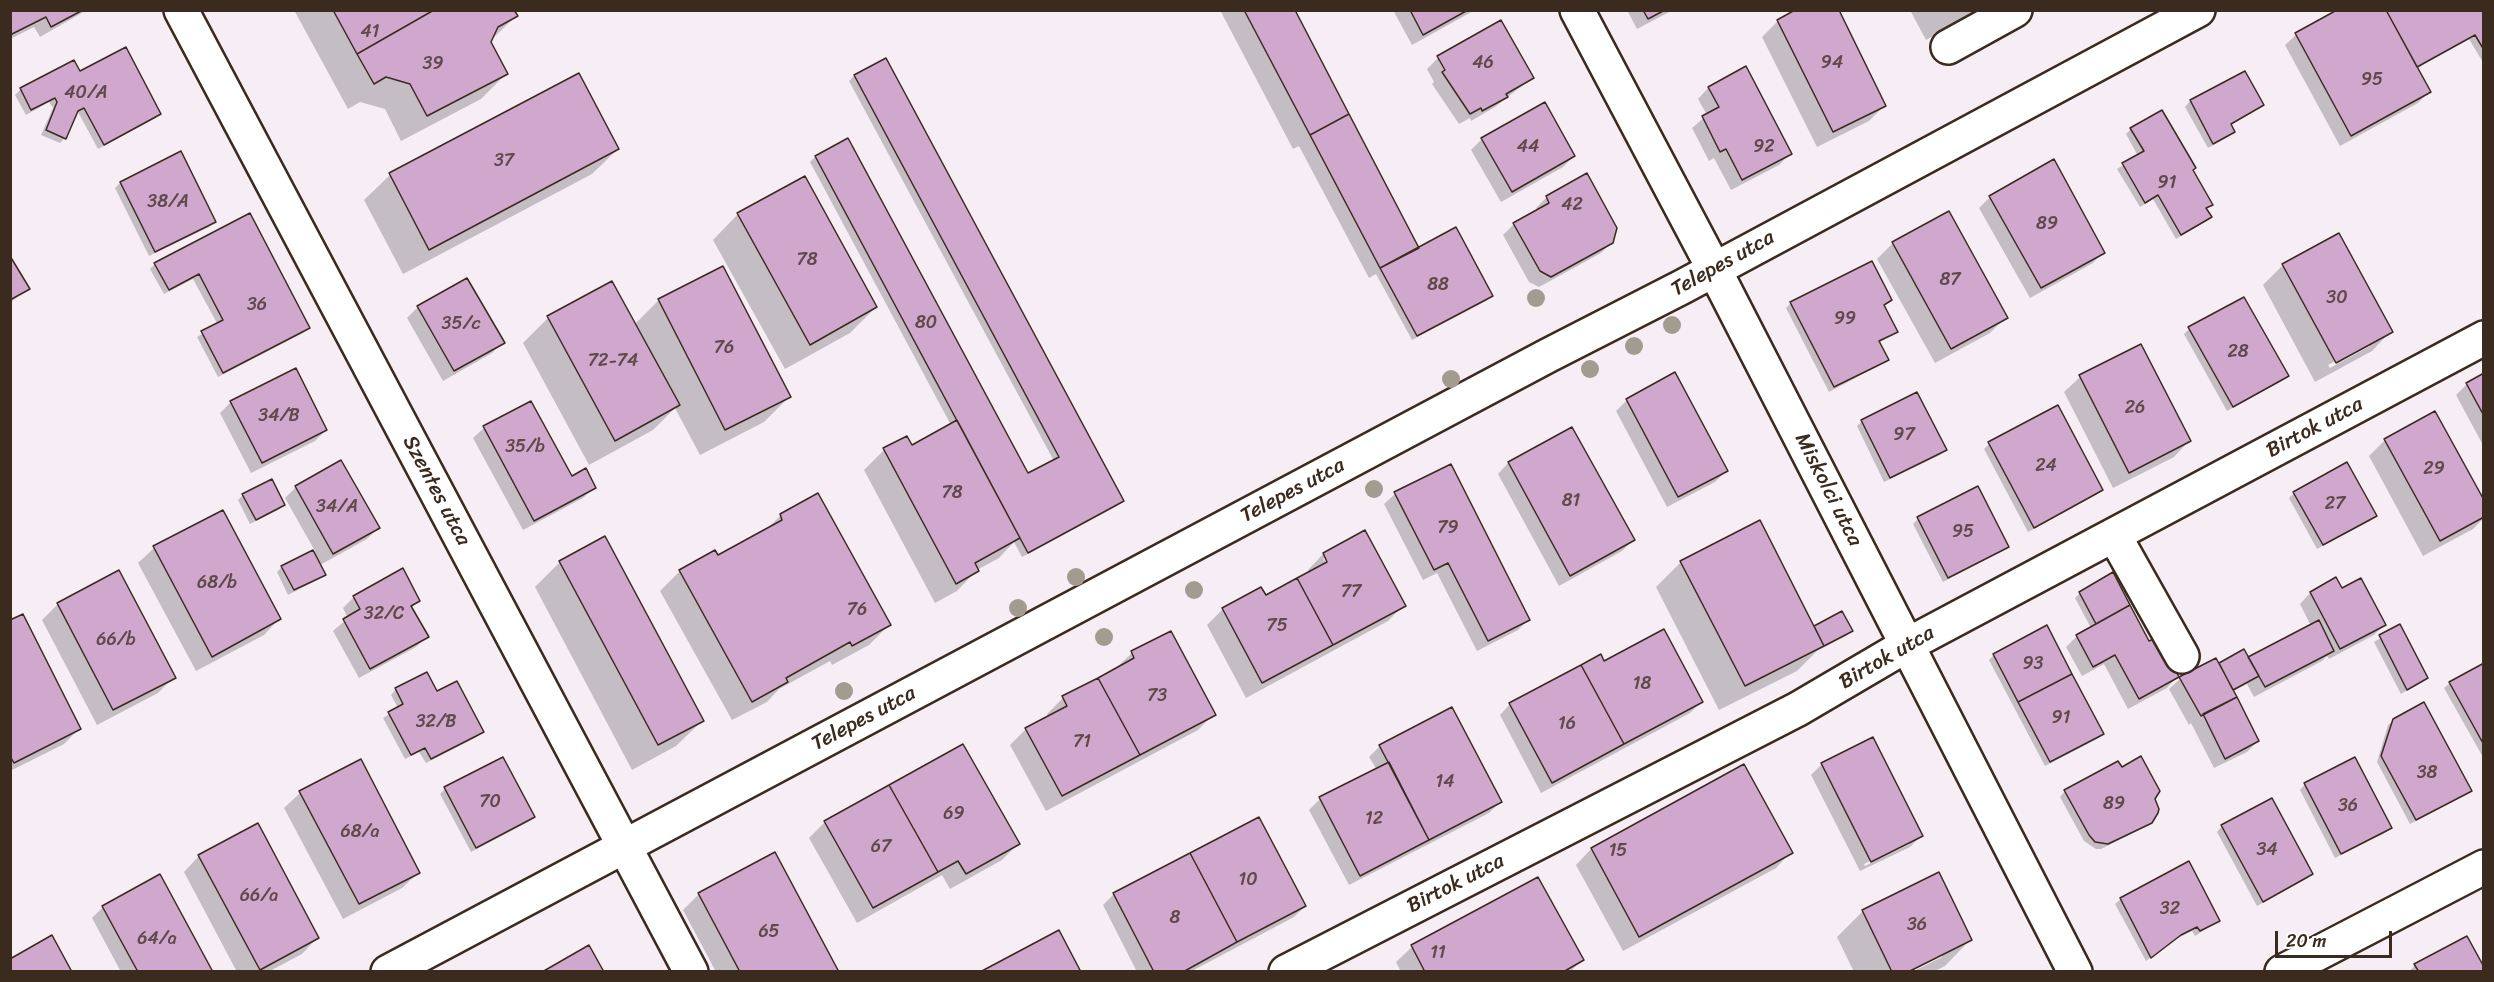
<!DOCTYPE html>
<html>
<head>
<meta charset="utf-8">
<style>
	body { margin:0 }
	#map { position:relative; width:2494px; height:982px; overflow:hidden; background:#f6edf5; font-family:Sriracha,sans-serif }
	canvas { display:block }
	.frame { position:absolute; inset:0; border:12px solid #3b2a1e; pointer-events:none }
	.scale { position:absolute; left:2275px; top:931px; width:117px; height:27px; box-sizing:border-box; border:3px solid #3b2a1e; border-top:0; padding-left:8px; font-size:18px; line-height:21px; white-space:nowrap; color:#3b2a1e; -webkit-text-stroke:4px #fff; paint-order:stroke }
</style>
</head>
<body>
<div id="map">
<canvas width="2494" height="982"></canvas>
<div class="frame"></div>
<div class="scale">20 m</div>
</div>
<script>
const g = document.querySelector('canvas').getContext('2d');
g.lineJoin = 'round';
function fill(path, color) {
  g.fillStyle = color;
  g.fill(path, 'evenodd');
}
function stroke(path, color, width, dash) {
  g.strokeStyle = color;
  g.lineWidth = width;
  g.lineCap = dash ? 'butt' : 'round';
  g.setLineDash(dash || []);
  g.stroke(path);
}
function label(font, color, halo, rows, align = 'center') {
  g.font = font + ' Sriracha,sans-serif';
  g.lineWidth = 6;
  g.setLineDash([]);
  g.textBaseline = 'middle';
  g.strokeStyle = halo;
  g.fillStyle = color;
  for (const [text, x, y, turn = 0] of rows) {
    g.save();
    g.translate(x, y);
    g.rotate((+turn || 0) * Math.PI / 180);
    g.textAlign = isNaN(turn) ? turn : align;
    if (halo) g.strokeText(text, 0, 0);
    g.fillText(text, 0, 0);
    g.restore();
  }
}
const shadow = new Path2D(`
	M10,10H87L40,37L34,27L10,39Z
	M294,10H513L516,16L489,42L506,74L481,99L401,141L385,109L360,102L348,109Z
	M1220,10H1293L1418,249L1491,296L1486,301L1412,340L1376,274L1369,278L1299,146L1293,149Z
	M1393,10H1475L1412,45Z
	M1627,10H1673L1637,29Z
	M1910,10H1980L1926,40Z
	M2484,10V64L2469,39L2416,69L2429,92L2418,103L2340,146L2285,45L2296,35Z
	M1778,21L1884,106L1869,121L1817,147L1762,37Z
	M1501,22L1532,78L1495,107L1471,121L1470,118L1459,124L1432,84L1434,82L1427,69L1438,58Z
	M885,60L1122,501L1117,506L1022,557L1014,542L999,558L977,570L957,591L935,603L864,470L884,450L906,438L911,447L951,425L810,162L815,157L1027,475L1054,461L849,81L854,76Z
	M73,62L79,73L160,114L154,119L98,149L78,112L75,114L65,138L60,143L41,135L53,108L49,102L26,115L15,95L20,90Z
	M1745,68L1790,154L1779,165L1731,190L1714,158L1709,161L1692,128L1707,115L1698,99L1708,88Z
	M2244,73L2262,105L2230,125L2234,132L2228,137L2208,148L2185,107L2190,101Z
	M578,75L618,149L592,174L403,274L364,200L390,175Z
	M1544,105L1574,156L1563,167L1501,202L1471,150L1482,139Z
	M2131,129L2191,171L2211,205L2205,210L2210,217L2205,222L2176,239L2153,199L2140,207L2117,169L2138,156L2126,134Z
	M180,153L214,222L209,227L149,256L115,188L120,183Z
	M1547,197L1612,242L1601,253L1539,287L1529,282L1503,235L1514,224L1538,211L1536,208Z
	M1990,197L2103,252L2093,263L2030,298L1979,208Z
	M1948,213L2006,317L1990,333L1935,363L1877,259L1893,243Z
	M738,214L876,307L850,333L785,369L713,240Z
	M249,215L308,327L303,333L218,377L197,337L218,325L193,279L164,294L150,269L155,264Z
	M2339,235L2391,331L2372,351L2315,382L2263,285L2282,266ZM2370,343V346L2330,368L2328,365Z
	M10,259L28,288L10,303Z
	M722,268L789,397L764,422L700,455L675,408L653,430L589,465L523,343L548,318L634,325L658,301Z
	M1890,300L1883,307L1896,332L1879,343L1887,359L1882,364L1829,392L1786,308L1791,303Z
	M418,307L503,342L492,353L443,381L407,318Z
	M2189,329L2287,375L2282,381L2227,411L2184,334Z
	M2484,375V447L2456,395L2467,384Z
	M2080,377L2189,441L2174,457L2113,488L2064,392Z
	M1627,400L1726,471L1715,482L1667,507L1616,411Z
	M231,402L326,430L315,441L251,473L220,413Z
	M1862,421L1945,450L1940,455L1884,482L1857,426Z
	M484,428L571,478L594,487L583,498L523,530L473,438Z
	M1571,429L1633,540L1622,551L1559,586L1498,474L1508,463Z
	M2385,440L2484,503V518L2473,529L2423,556L2369,456Z
	M1989,444L2101,490L2096,495L2028,532L1984,449Z
	M296,487L378,528L367,539L320,565L324,574L319,579L288,595L277,572L282,567L315,551L285,498Z
	M1977,488L2007,546L2002,551L1943,582L1913,524L1918,519Z
	M2294,493L2375,515L2370,521L2317,549L2289,498Z
	M1395,494L1528,620L1518,630L1477,651L1437,573L1423,580L1384,504Z
	M243,495L283,505L278,510L250,524L238,500Z
	M222,512L279,619L264,635L196,671L138,563L154,548Z
	M781,515L889,625L869,645L832,665L830,661L779,689L767,702L732,720L660,591L680,571L718,557L765,531Z
	M1364,532L1404,605L1388,621L1246,698L1207,625L1223,609L1266,597L1309,573L1308,570L1323,554ZM1323,558H1327L1329,569Z
	M560,562L702,721L676,746L632,770L535,587Z
	M1681,562L1814,628L1841,613L1851,631L1846,636L1817,651L1797,671L1719,710L1656,587Z
	M119,573L174,677L158,693L97,725L42,620L58,604Z
	M2336,579L2341,590L2385,624L2374,635L2329,659L2327,656L2322,661L2254,697L2247,684L2232,692L2258,741L2247,752L2214,768L2191,723L2189,725L2169,689L2180,679L2218,665L2244,651L2248,659L2311,626L2300,604L2310,593Z
	M2080,593L2149,643L2177,677L2167,688L2128,709L2104,664L2082,676L2066,647L2077,636L2091,628L2075,598Z
	M354,597L419,600L411,608L427,636L416,647L359,678L333,631L348,618L343,608Z
	M10,622L80,728L64,744L10,771Z
	M2400,626L2427,678L2401,694L2374,642Z
	M1132,653L1214,714L1198,730L1046,811L1010,745L1026,729L1049,717L1047,714L1063,698L1116,668Z
	M1994,655L2102,734L2097,739L2045,766L1989,660Z
	M1604,663L1701,702L1690,713L1541,793L1500,715L1510,704Z
	M2484,665V759L2444,688L2450,683Z
	M396,689L436,693L482,731L477,737L426,763L419,752L405,759L383,718L398,708L391,695Z
	M2394,720L2470,790L2465,795L2410,824L2377,762L2388,725Z
	M1872,739L1921,836L1910,847L1860,871L1811,775L1822,764ZM1910,841V844L1865,866L1864,864Z
	M1380,746L1500,802L1489,813L1349,885L1309,810L1320,799L1377,770L1369,757Z
	M2121,769L2153,799L2151,822L2145,827L2101,849H2096L2084,841L2060,797L2065,791Z
	M2305,784L2390,828L2385,833L2335,858L2300,790Z
	M445,789L534,817L528,822L471,852L440,794Z
	M300,793L418,873L402,888L343,919L284,808Z
	M825,822L1018,844L1002,860L950,889L942,875L857,923L809,838Z
	M2222,826L2311,874L2306,879L2257,906L2217,832Z
	M1591,849L1791,852L1776,868L1623,951L1576,865Z
	M199,856L317,938L302,954L268,972H237L184,872Z
	M1537,879L1582,960L1570,972H1401L1396,962L1412,947Z
	M699,894L838,972H716L683,910Z
	M1114,894L1305,906L1294,917L1190,972H1137L1103,905Z
	M2121,899L2218,921L2195,936L2192,931L2174,940L2146,961L2115,904Z
	M103,907L211,972H121L92,918Z
	M1863,911L1970,940L1945,966L1933,972H1912L1942,957V954L1905,972H1854L1837,937Z
	M2415,965L2484,972H2409Z`);
const building = new Path2D(`
	M10,10H83L51,27L46,17L10,35Z
	M333,10H434L357,54Z
	M434,10H514L518,16L498,27L491,42L508,74L427,116L410,84L386,77L374,84L357,54Z
	M1244,10H1295L1349,114L1310,135Z
	M1410,10H1468L1423,35Z
	M1643,10H1665L1648,19Z
	M1795,10H1839L1886,106L1833,132L1777,20Z
	M2337,10H2386L2431,92L2351,136L2295,33Z
	M2386,10H2484V50L2475,35L2417,67Z
	M1501,20L1534,78L1506,94L1508,97L1482,111L1481,108L1470,114L1442,72L1445,70L1437,56Z
	M126,47L161,114L104,145L84,108L78,111L66,139L46,130L57,102L55,98L31,110L20,88L74,60L80,71Z
	M886,58L1124,501L1028,553L815,156L848,138L1028,473L1059,457L854,75Z
	M1746,66L1792,154L1742,180L1726,149L1720,152L1702,116L1719,107L1708,87Z
	M2245,71L2264,105L2231,124L2235,132L2213,144L2190,100Z
	M579,73L619,149L429,250L389,173Z
	M1545,102L1575,156L1512,192L1481,138Z
	M2162,110L2196,168L2193,170L2213,205L2206,208L2212,217L2181,235L2158,195L2145,203L2122,163L2144,151L2130,128Z
	M1349,114L1419,248L1380,268L1310,135Z
	M181,151L216,222L155,252L120,182Z
	M2054,159L2105,253L2041,288L1989,196Z
	M1587,173L1617,228L1613,243L1551,277L1540,271L1513,223L1549,203L1546,196Z
	M805,176L877,307L810,345L737,213Z
	M1949,211L2008,318L1951,349L1892,242Z
	M250,213L310,328L223,373L201,331L223,320L199,274L169,290L154,263Z
	M1456,227L1493,296L1417,336L1380,268Z
	M2339,233L2393,332L2336,363L2282,264Z
	M10,256L30,289L10,300Z
	M1872,261L1892,300L1884,305L1898,332L1879,341L1889,360L1834,387L1790,302Z
	M723,266L791,397L725,430L658,299Z
	M467,278L505,343L454,371L417,306Z
	M612,281L680,405L615,441L547,316Z
	M2244,297L2289,376L2233,407L2188,327Z
	M2141,344L2191,441L2129,473L2079,375Z
	M296,368L327,430L262,463L230,401Z
	M1675,372L1728,471L1678,497L1626,399Z
	M2484,373V416L2466,383Z
	M1917,392L1947,450L1890,478L1861,420Z
	M531,401L572,476L586,468L596,488L534,521L483,426Z
	M2058,405L2103,490L2034,528L1988,442Z
	M2435,411L2484,500V517L2440,541L2384,439Z
	M957,420L1020,538L975,563L979,571L956,584L883,448L907,436L912,445Z
	M1572,427L1635,540L1570,576L1508,462Z
	M341,460L380,528L333,554L295,486Z
	M2347,462L2377,516L2323,545L2293,492Z
	M1451,464L1530,620L1488,641L1448,563L1434,570L1394,492Z
	M272,479L285,505L256,520L242,494Z
	M1978,486L2009,547L1948,578L1917,517Z
	M818,493L891,625L852,646L850,642L786,678L788,682L752,702L679,570L715,550L718,555L782,520L780,514Z
	M223,510L281,619L212,657L153,546Z
	M1760,520L1824,646L1745,686L1680,561Z
	M1365,530L1406,606L1333,645L1297,578L1327,562L1323,553Z
	M605,536L704,721L658,745L559,561Z
	M313,550L326,575L294,590L281,566Z
	M403,568L420,601L411,606L429,637L370,669L343,619L360,609L353,596Z
	M119,570L176,678L113,710L57,603Z
	M2113,572L2130,605L2096,624L2079,592Z
	M2336,577L2342,588L2361,578L2386,625L2340,649L2310,592Z
	M1297,578L1333,645L1262,683L1222,608L1261,587L1266,595Z
	M2130,605L2149,641L2158,637L2179,677L2139,699L2115,655L2093,667L2076,635Z
	M1842,611L1853,631L1824,646L1814,626Z
	M23,614L81,729L14,763L10,756V620Z
	M2319,620L2334,651L2265,687L2248,657Z
	M2400,624L2428,678L2407,690L2379,635Z
	M2047,625L2072,674L2018,702L1993,654Z
	M1664,629L1703,702L1624,744L1581,665L1601,654L1604,661Z
	M1171,631L1216,715L1140,755L1098,678L1134,658L1131,651Z
	M2244,649L2259,676L2233,690L2219,663Z
	M2216,658L2237,697L2201,716L2179,677Z
	M2484,663V745L2449,682Z
	M1581,665L1624,744L1552,783L1509,703Z
	M427,672L437,691L457,681L484,732L431,759L425,748L411,755L388,712L403,704L395,688Z
	M2072,674L2104,734L2050,762L2018,702Z
	M1098,678L1140,755L1062,796L1025,728L1067,706L1062,696Z
	M2237,697L2259,741L2225,759L2203,714Z
	M2424,702L2472,791L2416,820L2381,756L2393,719Z
	M1452,707L1502,802L1429,840L1379,745Z
	M1873,737L1923,836L1871,862L1821,763Z
	M963,744L1020,844L966,874L958,861L938,872L889,785Z
	M2141,756L2160,791L2155,799L2159,809L2158,813L2152,823L2108,844L2095,842L2089,835L2064,790L2118,761L2122,767Z
	M503,757L535,817L476,848L444,787Z
	M2355,757L2392,828L2341,854L2304,783Z
	M361,759L420,873L359,904L299,791Z
	M1389,762L1429,840L1360,876L1319,797Z
	M1744,764L1793,853L1639,937L1591,848Z
	M889,785L938,872L873,908L824,821Z
	M2272,798L2313,874L2263,902L2221,825Z
	M1259,817L1306,906L1237,942L1190,853Z
	M258,823L319,938L260,970L198,855Z
	M775,852L839,972H740L698,893Z
	M1190,853L1237,942L1183,972H1154L1113,893Z
	M2189,861L2220,921L2200,931L2197,927L2181,935L2151,958L2120,898Z
	M1939,872L1972,940L1908,972H1892L1862,910Z
	M160,874L213,972H138L102,906Z
	M1538,877L1584,960L1563,972H1425L1411,945Z
	M1059,930L1081,972H980Z
	M52,935L72,972H10V959Z
	M2467,936L2484,967V972H2419L2414,964Z
	M589,945L604,972H542Z`);
const minor = new Path2D(`
	M181,10L691,972
	M1577,10L1714,269L2075,972
	M1948,47L2015,10
	M2114,535L2182,656
	M388,972L1549,355L1682,287L2198,10
	M1286,972L1798,709L1907,645L2484,338
	M2282,972L2484,867`);
const trees = [
	[1536,298],
	[1672,325],
	[1634,346],
	[1590,369],
	[1451,379],
	[1374,489],
	[1076,577],
	[1194,590],
	[1018,608],
	[1104,637],
	[844,691]
];
const numberNames = [
	["41",370,32],
	["46",1483,63],
	["94",1832,63],
	["39",433,64],
	["95",2372,80],
	["40/A",86,93],
	["44",1528,147],
	["92",1764,147],
	["37",504,161],
	["91",2167,183],
	["38/A",168,202],
	["42",1572,205],
	["89",2047,224],
	["78",807,260],
	["87",1950,280],
	["88",1438,285],
	["30",2337,298],
	["36",257,305],
	["99",1845,319],
	["80",926,323],
	["35/c",461,324],
	["76",724,348],
	["28",2238,352],
	["72-74",613,361],
	["26",2135,408],
	["34/B",279,416],
	["97",1904,435],
	["35/b",525,447],
	["24",2046,466],
	["29",2434,469],
	["78",952,493],
	["81",1571,501],
	["27",2335,504],
	["34/A",337,507],
	["79",1448,528],
	["95",1963,532],
	["68/b",217,583],
	["77",1351,592],
	["76",857,610],
	["32/C",384,614],
	["75",1277,626],
	["66/b",116,640],
	["93",2033,664],
	["18",1642,684],
	["73",1157,696],
	["91",2061,718],
	["32/B",436,722],
	["16",1567,724],
	["71",1082,742],
	["38",2427,773],
	["14",1445,782],
	["70",490,802],
	["89",2114,804],
	["36",2348,806],
	["69",954,814],
	["12",1374,819],
	["68/a",360,832],
	["67",881,847],
	["34",2267,850],
	["15",1618,851],
	["10",1248,880],
	["66/a",259,896],
	["32",2170,909],
	["8",1175,918],
	["36",1917,925],
	["65",769,932],
	["64/a",157,939],
	["11",1438,953]
];
const streetNames = [
	["Telepes utca",1723,264,-29],
	["Birtok utca",2315,428,-28],
	["Miskolci utca",1828,490,63],
	["Szentes utca",436,491,62],
	["Telepes utca",1293,491,-28],
	["Birtok utca",1887,658,-30],
	["Telepes utca",864,719,-28],
	["Birtok utca",1456,884,-27]
];
fill(shadow, '#0003');
fill(building, '#d0a7cd');
stroke(building, '#3b2a1e', 1.5);
stroke(minor, '#3b2a1e', 38);
stroke(minor, '#fff', 33);
g.fillStyle = '#a39b8f';
for (const [x, y] of trees) {
  g.beginPath();
  g.arc(x, y, 9, 0, 2 * Math.PI);
  g.fill();
}
label('18px', '#60494a', null, numberNames);
label('21px', '#3b2a1e', '#fff', streetNames);
</script>
</body>
</html>
